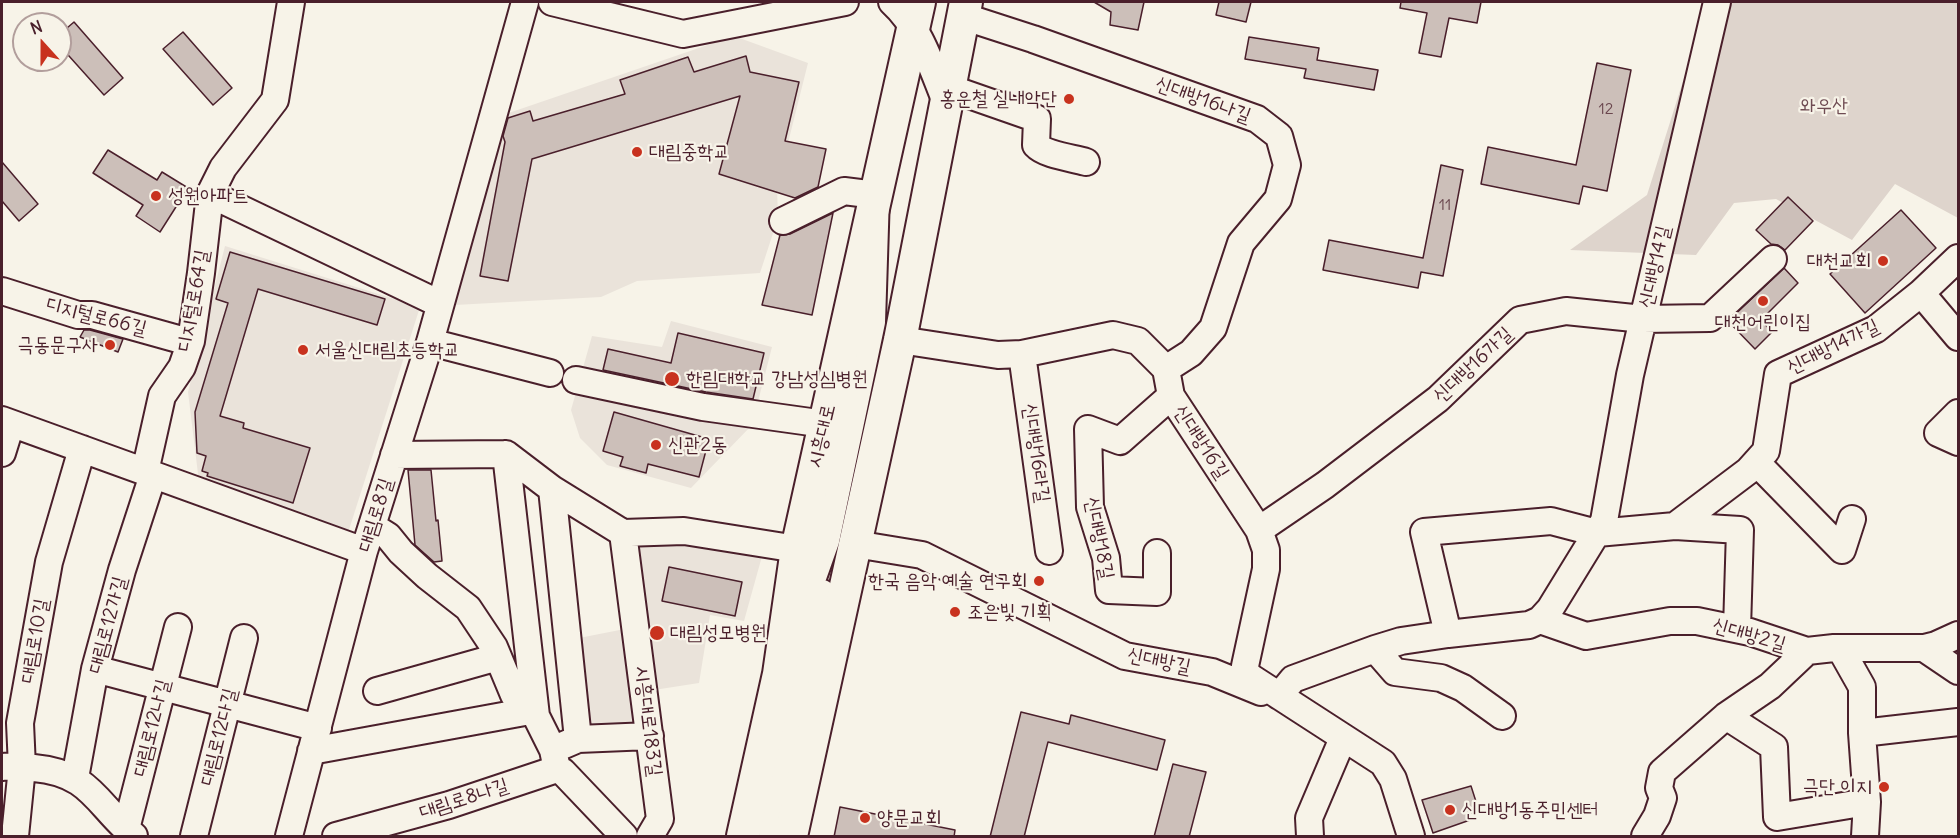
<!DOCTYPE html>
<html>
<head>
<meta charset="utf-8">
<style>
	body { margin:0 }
	#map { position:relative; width:1960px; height:838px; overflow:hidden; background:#f7f3e8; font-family:Delius,sans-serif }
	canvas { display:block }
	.frame { position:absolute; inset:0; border:3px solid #4a1f2b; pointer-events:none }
	.north { position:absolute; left:12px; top:12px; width:60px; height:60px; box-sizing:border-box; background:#f7f3e8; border:2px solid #b29e9c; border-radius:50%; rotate:339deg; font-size:16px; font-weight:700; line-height:24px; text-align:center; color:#4a1f2b }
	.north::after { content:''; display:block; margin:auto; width:21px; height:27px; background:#c8321e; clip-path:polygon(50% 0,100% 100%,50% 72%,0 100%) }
</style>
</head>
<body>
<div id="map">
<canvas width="1960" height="838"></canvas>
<div class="frame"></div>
<div class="north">N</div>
</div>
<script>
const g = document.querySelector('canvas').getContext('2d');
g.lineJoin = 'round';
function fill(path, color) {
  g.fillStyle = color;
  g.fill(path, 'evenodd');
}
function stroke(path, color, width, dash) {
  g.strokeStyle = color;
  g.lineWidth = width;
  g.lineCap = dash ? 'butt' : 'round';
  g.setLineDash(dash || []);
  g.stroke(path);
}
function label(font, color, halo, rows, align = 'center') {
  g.font = font + ' Delius,"Poor Story",sans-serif';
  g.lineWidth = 4.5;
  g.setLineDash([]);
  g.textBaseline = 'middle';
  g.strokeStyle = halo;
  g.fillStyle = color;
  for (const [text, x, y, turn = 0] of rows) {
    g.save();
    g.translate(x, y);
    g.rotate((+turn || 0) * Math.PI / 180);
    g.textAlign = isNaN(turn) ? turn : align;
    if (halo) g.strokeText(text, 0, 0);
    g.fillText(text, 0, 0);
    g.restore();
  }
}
const built = new Path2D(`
	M734,36L808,63L777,187L778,218L760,273L637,281L601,297L455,305L497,117Z
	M225,246L420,307L347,536L199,482L188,392Z
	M671,321L772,347L752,425L691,488L607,465L580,438L571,410L592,336L662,347Z
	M682,537L764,549L744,621L710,615L699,683L641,692L645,723L585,734L574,639L640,626L630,543Z`);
const green = new Path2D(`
	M1708,2H1958V218L1895,184L1852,240L1776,199L1734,203L1696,255L1570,250L1647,195Z`);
const building = new Path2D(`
	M1094,2H1144L1138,30L1110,25L1111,12Z
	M1219,2H1251L1246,22L1216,15Z
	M1401,2H1481L1477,23L1449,18L1441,57L1419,53L1427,13L1400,8Z
	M74,22L123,78L104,95L60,46V34Z
	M183,32L232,88L213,105L163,49Z
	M1249,37L1319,48L1317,60L1378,70L1374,90L1304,78L1306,69L1245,59Z
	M746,56L750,72L799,82L785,141L826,149L818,187L795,198L719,174L740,96L532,159L508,281L480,276L505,142L503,136L508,118L530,111L533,121L625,94L620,80L688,57L694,72Z
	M1597,63L1631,70L1607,191L1583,186L1579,204L1481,184L1488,147L1576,165Z
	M108,150L157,180L162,172L188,188L160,232L136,216L143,205L93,173Z
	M2,162L38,204L19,221L2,201Z
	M1441,165L1463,170L1443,276L1421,272L1418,288L1323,270L1329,240L1423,258Z
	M1788,197L1813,221L1785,250L1778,245L1771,244L1756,230Z
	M1901,210L1936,248L1865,313L1830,274Z
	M833,213L812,315L762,305L780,235L790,234Z
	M230,252L385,299L377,325L258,289L220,416L244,423L243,428L310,448L293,503L207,476L208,473L202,471L206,456L197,453L195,412L228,303L216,299Z
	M1784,268L1798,283L1761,320L1772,332L1755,349L1728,321Z
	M84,330H90L123,339L118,352L80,337Z
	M678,333L764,353L753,399L706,392L603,370L608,349L671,363Z
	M614,412L709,439L699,477L648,464L646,473L620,466L623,457L603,451Z
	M408,470H431L436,521L438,520L442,561L434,562L415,545Z
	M669,567L742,582L735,616L662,601Z
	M1021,712L1069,724L1071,715L1165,740L1157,770L1048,742L1024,837H990Z
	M1173,764L1206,772L1189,837H1154Z
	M1471,786L1479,811L1468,814L1470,820L1433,833L1422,800Z
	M840,807L955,830L954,837H834Z`);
const minor = new Path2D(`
	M552,2L683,34L845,2
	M892,2C920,27 932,68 946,102
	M962,16L1033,39L1257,119L1279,136L1287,165L1278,199L1241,243L1213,328L1191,353L1166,369
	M949,88L1035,118L1037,119L1036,145C1045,155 1073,158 1086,162
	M210,194L440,304
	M783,221L844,191L876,195L872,322L826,541L795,628
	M2,291L78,315H92L178,339L191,341
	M1921,293L1958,337
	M900,340L998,355L1022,354L1113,335L1138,341L1166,369L1171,396L1259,530L1266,550V569L1245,666L1247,675L1383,763L1393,779L1411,836
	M430,342L550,373
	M1022,354L1049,551
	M576,380L703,407L825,424
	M1958,413L1938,433L1958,442
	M2,420L364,551
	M2,453L11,424
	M506,454L536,716
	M394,455L506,454L552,489L623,533L684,531L797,549
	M1756,462L1842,550L1852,519
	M145,472L162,396L182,367L191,341L201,273L210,194L223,168L275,100L291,2
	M552,489L578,739
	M372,526L388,536L401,552L427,576L468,608L494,647L514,695L536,716L553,750L557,769L563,772L624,836
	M1675,526L1740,530L1737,629
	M1259,530L1325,485L1438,399L1520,320L1566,311L1643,319L1710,318L1773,259
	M623,533L660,819L650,836
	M855,544L922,555L1125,656L1212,672L1261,692
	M1157,553V592L1109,590L1106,558L1090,507L1088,429L1120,441L1171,396
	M1540,620L1586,636L1670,621H1697L1750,632L1807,651L1834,648H1924L1936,645L1958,635
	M1448,634L1424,532L1551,521L1597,533L1675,526L1748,471L1766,451L1778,374L1876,329L1921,293L1958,258
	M1840,648L1862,687V733L1867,802L1865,836
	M1924,648L1958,671
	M1375,649L1395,672L1441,678L1463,688L1502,716
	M95,669L318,728
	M377,691L498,657
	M1279,696L1293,679L1375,649L1401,641L1448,634L1529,625L1540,620L1550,609L1604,521L1630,375L1717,2
	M1726,716L1774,747L1777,817L1867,802
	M1862,733L1958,722
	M564,745L578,739L650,736
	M311,751L530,711
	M2,767C12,765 23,768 34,768C91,773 96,804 134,836
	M75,778L95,669L122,570L153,475
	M126,829L178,627
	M15,836L22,767L20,723L49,562L82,449
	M194,836L244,638
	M289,836L364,551L430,342L525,2
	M336,836L449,805L557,769
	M772,836L774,811L822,593
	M1310,836L1309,818L1343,738
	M1645,836L1657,816L1663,798L1659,788L1662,772L1726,716L1770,686L1807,651`);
const major = new Path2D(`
	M743,836L779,674L797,549L919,2
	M791,836L900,340L966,2`);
const markers = [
	[1069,99,6,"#c8321e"],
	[637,152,6,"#c8321e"],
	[156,196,6,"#c8321e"],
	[1883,261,6,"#c8321e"],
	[1763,301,6,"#c8321e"],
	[110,345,6,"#c8321e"],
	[303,350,6,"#c8321e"],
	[672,379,8,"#c8321e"],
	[656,445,6,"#c8321e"],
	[1039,581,6,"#c8321e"],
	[955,612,6,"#c8321e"],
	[657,633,8,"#c8321e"],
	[1884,787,6,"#c8321e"],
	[1450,810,6,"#c8321e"],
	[865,818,6,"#c8321e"]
];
const numberNames = [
	["12",1606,109],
	["11",1445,205]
];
const poiNames = [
	["홍운철 실내악단",1057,99,"right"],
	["대림중학교",649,152],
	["성원아파트",168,196],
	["대천교회",1871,261,"right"],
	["대천어린이집",1763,322,"center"],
	["극동문구사",98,345,"right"],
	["서울신대림초등학교",315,350],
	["한림대학교 강남성심병원",686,379],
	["신관2동",668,445],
	["한국 음악 예술 연구회",1027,581,"right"],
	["조은빛 기획",967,612],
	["대림성모병원",670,633],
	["극단 이지",1872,787,"right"],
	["신대방1동주민센터",1462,810],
	["양문교회",877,818]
];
const streetNames = [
	["신대방16나길",1203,100,20],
	["신대방14길",1655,267,-77],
	["디지털로64길",194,301,-80],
	["디지털로66길",96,317,14],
	["신대방14가길",1833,347,-26],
	["신대방16가길",1473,365,-43],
	["시흥대로",822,436,-77],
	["신대방16길",1201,442,57],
	["신대방16라길",1036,453,82],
	["대림로8길",376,515,-73],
	["신대방18길",1099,538,79],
	["대림로12가길",108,625,-75],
	["신대방2길",1749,635,16],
	["대림로10길",35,641,-80],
	["신대방길",1159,661,12],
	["시흥대로183길",648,721,83],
	["대림로12나길",152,728,-76],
	["대림로12다길",219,737,-76],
	["대림로8나길",464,799,-18]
];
const parkNames = [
	["와우산",1824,106]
];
fill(built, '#eae3da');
fill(green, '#ded4cc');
fill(building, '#ccbfb9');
stroke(building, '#4a1f2b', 1.5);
stroke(minor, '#4a1f2b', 30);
stroke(major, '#4a1f2b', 36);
stroke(minor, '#f7f3e8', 26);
stroke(major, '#f7f3e8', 32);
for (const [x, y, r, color] of markers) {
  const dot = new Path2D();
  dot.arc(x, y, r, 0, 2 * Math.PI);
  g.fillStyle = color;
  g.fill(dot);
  stroke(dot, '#f7f3e8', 2);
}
label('16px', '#6a474e', null, numberNames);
label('20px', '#4a1f2b', '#f7f3e8', poiNames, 'left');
label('20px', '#4a1f2b', '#f7f3e8', streetNames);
label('20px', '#6f4c53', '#f7f3e8', parkNames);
</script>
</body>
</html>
